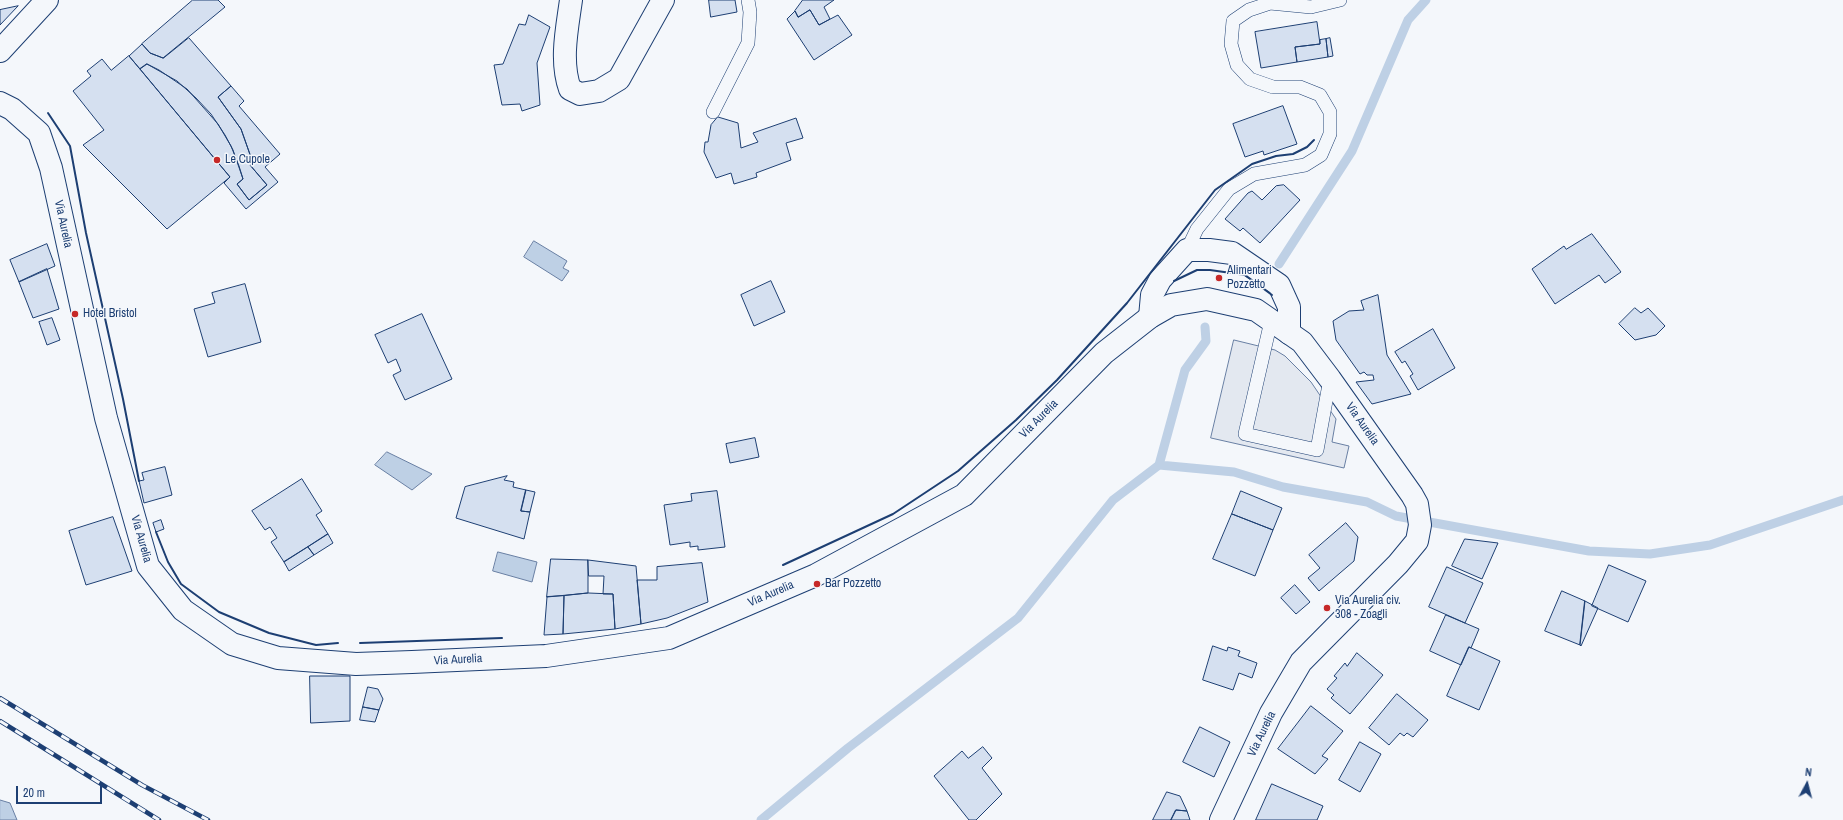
<!DOCTYPE html>
<html>
<head>
<meta charset="utf-8">
<style>
	body { margin:0 }
	#map { position:relative; width:1843px; height:820px; overflow:hidden; background:#f4f7fb; font-family:"Archivo Narrow",sans-serif }
	canvas { display:block }
	.north { position:absolute; left:1787px; top:764px; width:40px; height:40px; -webkit-text-stroke:3px #f4f7fb; paint-order:stroke; rotate:7deg; font-size:11px; font-weight:700; line-height:16px; text-align:center; color:#1d3f73 }
	.north::after { content:''; display:block; margin:auto; width:14px; height:18px; background:#1d3f73; clip-path:polygon(50% 0,100% 100%,50% 72%,0 100%) }
	.scale { position:absolute; left:16px; top:786px; width:86px; height:18px; box-sizing:border-box; border:2px solid #1d3f73; border-top:0; padding-left:5px; font-size:12px; line-height:14px; white-space:nowrap; color:#1d3f73; -webkit-text-stroke:3px #f4f7fb; paint-order:stroke }
</style>
</head>
<body>
<div id="map">
<canvas width="1843" height="820"></canvas>
<div class="north">N</div>
<div class="scale">20 m</div>
</div>
<script>
const g = document.querySelector('canvas').getContext('2d');
g.lineJoin = 'round';
function fill(path, color) {
  g.fillStyle = color;
  g.fill(path, 'evenodd');
}
function stroke(path, color, width, dash) {
  g.strokeStyle = color;
  g.lineWidth = width;
  g.lineCap = dash ? 'butt' : 'round';
  g.setLineDash(dash || []);
  g.stroke(path);
}
function label(font, color, halo, rows, align = 'center') {
  g.font = font + ' "Archivo Narrow",sans-serif';
  g.lineWidth = 3;
  g.setLineDash([]);
  g.textBaseline = 'middle';
  g.strokeStyle = halo;
  g.fillStyle = color;
  for (const [text, x, y, turn = 0] of rows) {
    g.save();
    g.translate(x, y);
    g.rotate((+turn || 0) * Math.PI / 180);
    g.textAlign = isNaN(turn) ? turn : align;
    if (halo) g.strokeText(text, 0, 0);
    g.fillText(text, 0, 0);
    g.restore();
  }
}
const parking = new Path2D(`
	M1234,340L1275,350L1285,356L1311,382L1336,419L1332,442L1349,446L1344,468L1211,438Z`);
const water = new Path2D(`
	M534,241L567,261L563,268L569,271L562,281L524,257Z
	M387,452L432,474L412,490L375,465Z
	M498,552L537,562L532,582L493,571Z
	M0,800L10,803L17,820H0Z`);
const stream = new Path2D(`
	M1279,264L1352,151L1408,20L1426,0
	M1159,465L1234,472L1283,487L1367,502L1396,516L1589,551L1650,554L1710,545L1843,500
	M761,820L848,748L1018,618L1113,500L1159,465L1185,370L1206,341L1205,327`);
const building = new Path2D(`
	M193,0H218L225,7L163,58L150,53L142,44Z
	M709,0H735L737,12L711,17Z
	M803,0H834L824,7L830,19L819,25L810,10L798,17L795,11Z
	M18,6L0,25V10Z
	M810,10L819,25L838,15L852,35L814,60L787,19L795,11L798,17Z
	M529,15L550,27L537,63L540,105L522,111L520,104L502,105L494,65L503,64L519,24L525,25Z
	M1317,22L1320,44L1295,47L1297,62L1261,68L1255,32Z
	M189,38L231,86L218,97L241,129L253,163L250,165L267,185L249,200L237,184L243,179L233,150L225,135L211,114L196,98L177,81L147,64L140,69L129,56L142,44L150,53L163,58Z
	M1330,38L1333,56L1328,57L1326,39Z
	M1326,39L1328,57L1297,62L1295,47L1320,44V40Z
	M129,56L230,177L167,229L83,145L104,130L73,91L91,76L87,71L102,59L111,70Z
	M147,64L159,70L187,89L218,124L231,146L239,166L243,179L237,184L249,200L267,185L250,165L253,163L241,129L218,97L231,86L244,101L239,106L280,154L265,167L278,182L246,209L224,183L230,177L140,69Z
	M1283,106L1297,144L1264,155L1263,151L1245,157L1233,124Z
	M718,117L738,123L741,148L758,142L753,133L796,118L803,138L786,143L791,160L756,173L757,177L734,184L731,173L716,178L704,152L705,142H708L711,125Z
	M1284,185L1300,200L1260,243L1243,228L1240,231L1225,219L1248,193L1252,191L1262,200L1276,186Z
	M1592,234L1621,272L1605,283L1599,275L1555,304L1532,269L1564,246L1566,249Z
	M47,244L55,266L19,282L10,260Z
	M47,269L59,309L33,318L19,282Z
	M771,281L785,312L754,326L741,295Z
	M245,284L261,342L208,357L194,309L215,303L212,293Z
	M1378,295L1387,355L1411,394L1372,404L1356,382L1374,380L1373,375H1367L1364,372L1360,374L1336,340L1333,321L1349,311L1364,310L1361,301Z
	M1635,308L1641,313L1648,308L1665,326L1656,335L1635,340L1619,324Z
	M422,314L452,379L405,400L393,375L401,371L396,359L388,363L375,335Z
	M52,318L60,340L47,345L39,322Z
	M1433,329L1455,368L1418,390L1410,376L1413,374L1405,361L1402,363L1395,352Z
	M755,438L759,457L730,463L726,444Z
	M165,467L172,495L144,503L139,481L144,480L142,473Z
	M507,476L504,480L514,482L513,487L526,490L521,511L530,512L524,539L456,518L465,487Z
	M302,479L322,511L316,515L328,534L284,562L271,542L277,538L270,527L265,530L252,511Z
	M526,490L535,492L530,512L521,511Z
	M717,491L725,547L698,550V546L690,547V542L670,545L664,505L692,501L691,494Z
	M1241,491L1282,508L1273,530L1232,514Z
	M1232,514L1273,530L1255,576L1213,559Z
	M113,517L132,571L86,585L69,531Z
	M161,520L164,529L156,532L153,523Z
	M1346,523L1358,537L1354,561L1319,591L1308,578L1320,568L1309,555Z
	M328,534L333,543L314,555L308,547Z
	M1465,539L1498,543L1482,579L1452,566Z
	M308,547L314,555L289,571L284,562Z
	M551,559L588,560V593L547,597Z
	M588,560L636,566L641,624L615,629L613,594H603L604,576H589Z
	M702,563L708,602L667,618L641,624L637,580H657V567Z
	M1609,565L1646,581L1628,622L1592,606Z
	M1447,567L1483,583L1465,623L1429,607Z
	M1295,585L1310,602L1296,614L1281,598Z
	M1562,591L1585,601L1580,645L1545,631Z
	M588,593L613,594L615,629L563,634L564,596Z
	M564,596L563,634L544,635L547,597Z
	M1585,601L1598,608L1581,646L1580,645Z
	M1446,615L1479,629L1471,648L1469,647L1461,665L1430,651Z
	M1213,646L1227,651L1228,647L1240,651L1238,656L1257,663L1252,678L1239,673L1233,690L1203,680Z
	M1469,647L1500,661L1479,710L1447,696Z
	M1357,653L1383,675L1350,714L1331,698L1334,695L1327,689L1337,678L1334,676L1345,663L1347,666Z
	M310,676H350V721L311,723Z
	M368,687L378,689L383,699L379,710L363,707Z
	M1397,694L1428,720L1413,737L1407,733L1404,736L1400,733L1389,745L1369,728Z
	M1311,706L1343,731L1322,756L1328,759L1315,774L1278,749Z
	M363,707L379,710L375,722L360,720Z
	M1200,727L1230,742L1214,777L1183,762Z
	M1360,742L1381,754L1360,792L1339,780Z
	M983,747L992,758L982,768L1002,794L976,820H969L934,776L962,751L968,758Z
	M1272,784L1323,806L1317,820H1256Z
	M1167,792L1180,796L1187,811L1176,810L1171,820H1153Z
	M1176,810L1187,811L1190,820H1171Z`);
const lane = new Path2D(`
	M713,112L748,43L750,12L748,0
	M1187,250L1197,229L1229,189L1254,174L1305,165L1321,155L1330,134V112L1320,95L1300,87H1273L1250,79L1237,65L1231,44L1233,21L1249,10L1270,3L1311,7L1340,0
	M1271,321L1245,434L1317,450L1330,379`);
const street = new Path2D(`
	M571,0C567,29 560,61 570,89L580,94L599,91L619,79L663,0
	M0,51L47,0
	M1150,317L1152,295L1160,280L1187,250H1209L1232,253L1279,285L1289,307V333`);
const primary = new Path2D(`
	M0,103L12,109L39,133L51,168L106,418L148,566L183,610L232,644L278,658L356,664L412,662L546,656L669,638L816,575L964,495L1104,353L1150,317L1171,305L1207,299L1256,310L1302,342L1330,379L1412,495L1417,504L1420,525L1417,541L1398,564L1301,662L1271,713L1221,820`);
const rail = new Path2D(`
	M0,698L142,785L208,820
	M0,721L159,820`);
const wall = new Path2D(`
	M48,113L70,146L86,233L123,399L139,481
	M1174,281L1197,270H1210L1245,275L1272,295
	M156,532L168,562L181,584L219,612L269,633L316,645L338,643
	M783,565L893,514L958,471L1016,420L1057,380L1127,303L1215,190L1252,164L1276,156L1293,154L1307,147L1314,140
	M360,643L502,638`);
const markers = [
	[217,160,4,"#c62828"],
	[1219,278,4,"#c62828"],
	[75,314,4,"#c62828"],
	[817,584,4,"#c62828"],
	[1327,608,4,"#c62828"]
];
const poiNames = [
	["Le Cupole",225,160],
	["Alimentari",1227,271],
	["Pozzetto",1227,285],
	["Hotel Bristol",83,314],
	["Bar Pozzetto",825,584],
	["Via Aurelia civ.",1335,601],
	["308 - Zoagli",1335,615]
];
const streetNames = [
	["Via Aurelia",63,224,78],
	["Via Aurelia",1039,419,-45],
	["Via Aurelia",1362,424,55],
	["Via Aurelia",141,539,74],
	["Via Aurelia",771,594,-23],
	["Via Aurelia",458,660,-3],
	["Via Aurelia",1262,734,-64]
];
fill(parking, '#e3e8f0');
stroke(parking, '#687fa3', 1);
fill(water, '#bed0e5');
stroke(water, '#687fa3', 1);
stroke(stream, '#bed0e5', 9);
fill(building, '#d5e0f0');
stroke(building, '#1d3f73', 1);
stroke(lane, '#1d3f73', 14);
stroke(street, '#1d3f73', 24);
stroke(primary, '#1d3f73', 24);
stroke(lane, '#f4f7fb', 13);
stroke(street, '#f4f7fb', 22);
stroke(primary, '#f4f7fb', 22);
stroke(rail, '#1d3f73', 4.5);
stroke(rail, '#f4f7fb', 3, [9]);
stroke(wall, '#1d3f73', 2);
for (const [x, y, r, color] of markers) {
  const dot = new Path2D();
  dot.arc(x, y, r, 0, 2 * Math.PI);
  g.fillStyle = color;
  g.fill(dot);
  stroke(dot, '#f4f7fb', 1.5);
}
label('12px', '#1d3f73', '#f4f7fb', poiNames, 'left');
label('12px', '#1d3f73', '#f4f7fb', streetNames);
</script>
</body>
</html>
